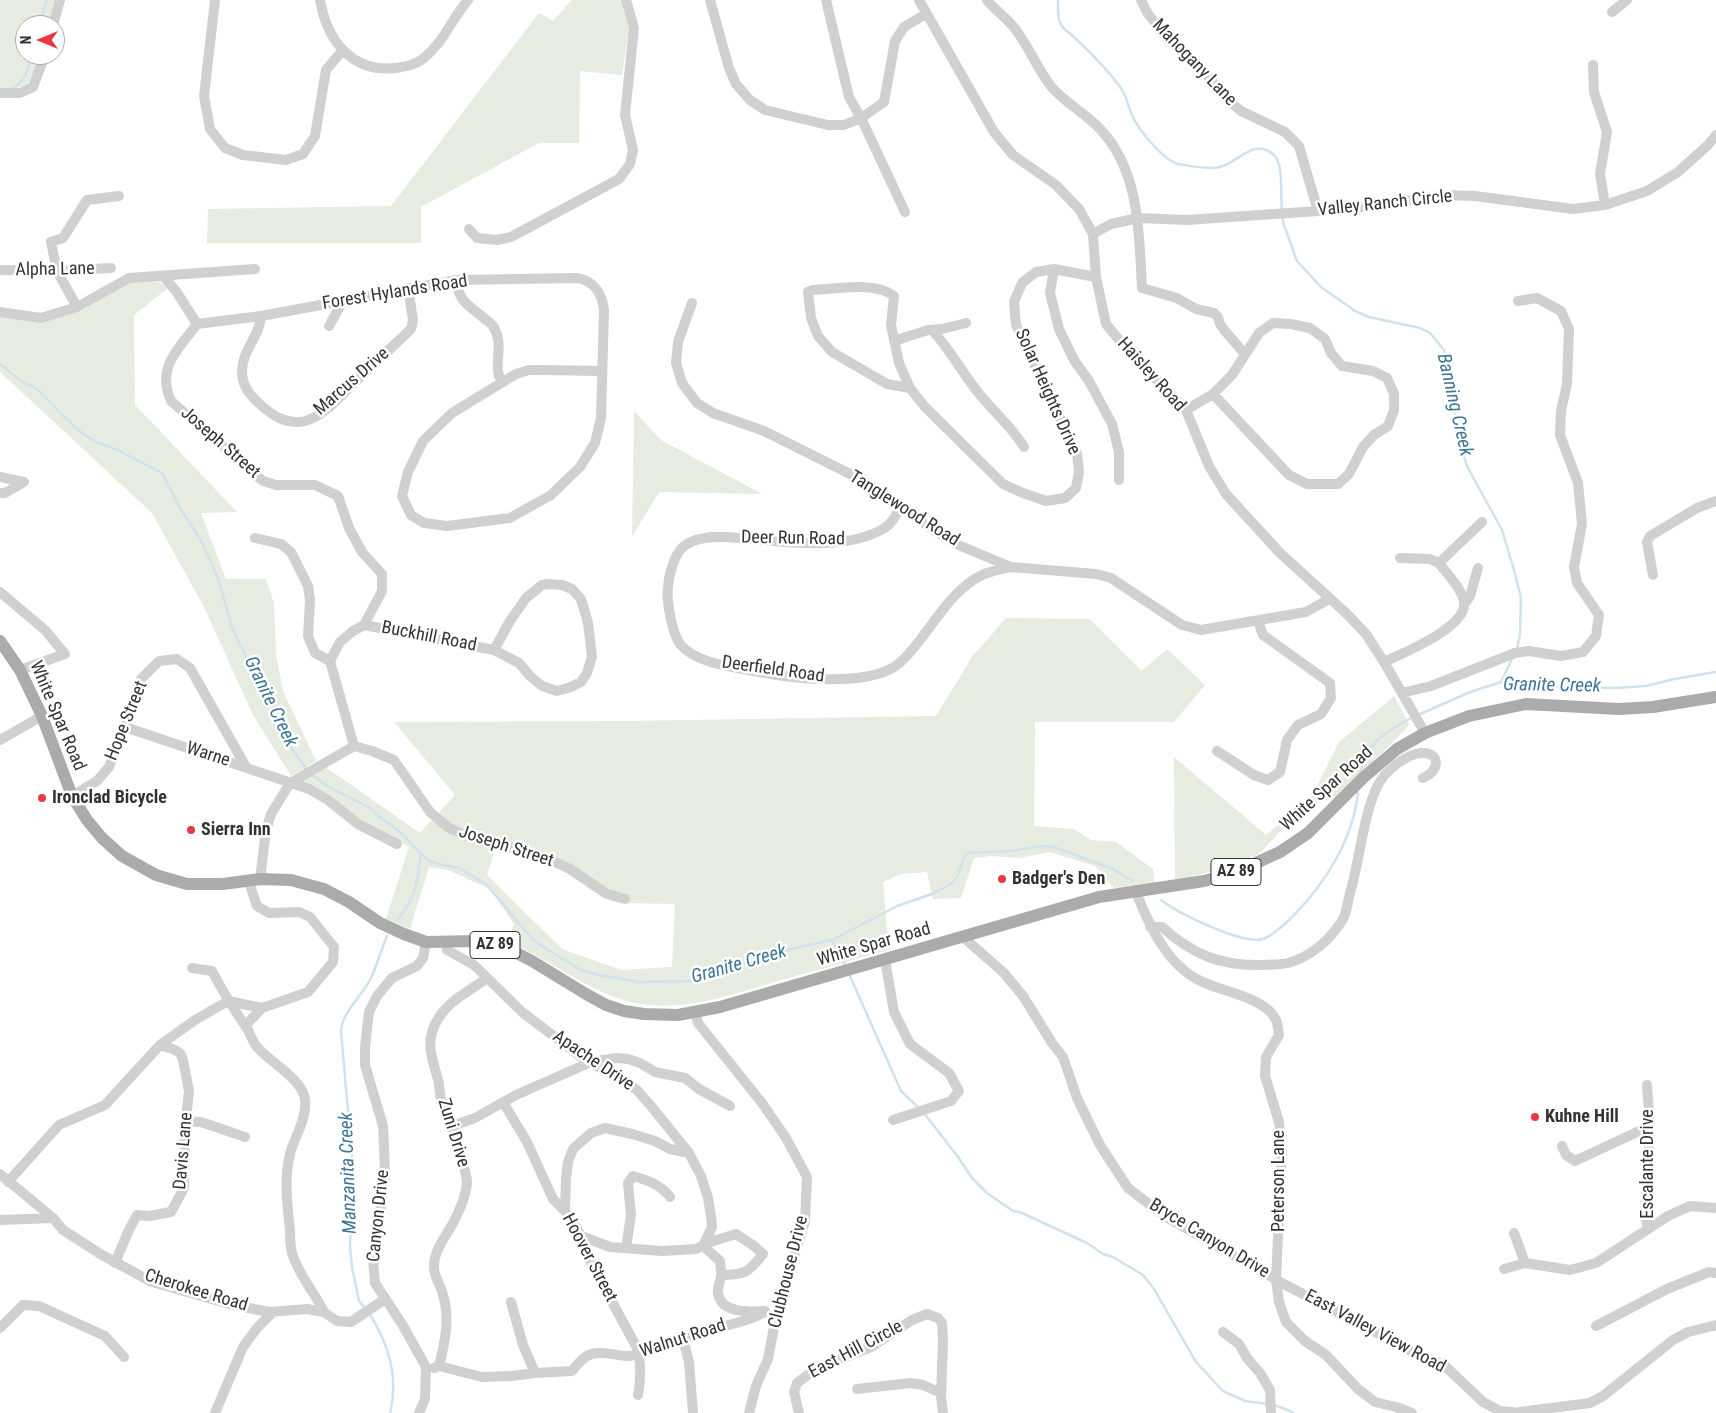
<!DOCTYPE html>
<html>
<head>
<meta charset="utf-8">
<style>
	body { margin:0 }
	#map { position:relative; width:1716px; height:1413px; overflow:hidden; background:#fff; font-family:"Roboto Condensed",sans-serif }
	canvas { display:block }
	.north { position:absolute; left:15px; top:15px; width:50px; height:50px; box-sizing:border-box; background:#fff; border:1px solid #adadad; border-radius:50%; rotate:270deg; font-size:14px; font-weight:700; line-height:20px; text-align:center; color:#333 }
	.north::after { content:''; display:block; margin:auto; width:18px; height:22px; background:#e63946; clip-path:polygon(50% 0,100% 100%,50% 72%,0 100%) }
</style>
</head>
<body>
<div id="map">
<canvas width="1716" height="1413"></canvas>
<div class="north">N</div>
</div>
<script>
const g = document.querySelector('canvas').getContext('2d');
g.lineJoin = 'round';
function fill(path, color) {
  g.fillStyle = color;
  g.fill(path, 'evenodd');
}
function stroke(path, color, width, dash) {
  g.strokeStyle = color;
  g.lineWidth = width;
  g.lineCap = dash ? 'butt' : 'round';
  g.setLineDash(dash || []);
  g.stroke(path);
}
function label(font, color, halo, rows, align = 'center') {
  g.font = font + ' "Roboto Condensed",sans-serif';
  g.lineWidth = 5;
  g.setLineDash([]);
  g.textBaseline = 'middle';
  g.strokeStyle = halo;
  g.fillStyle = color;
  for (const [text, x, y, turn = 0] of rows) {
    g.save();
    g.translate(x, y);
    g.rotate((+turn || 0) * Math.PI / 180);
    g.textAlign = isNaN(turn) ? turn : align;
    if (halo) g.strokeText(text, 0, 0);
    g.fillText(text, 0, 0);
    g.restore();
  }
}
const green = new Path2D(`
	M0,0H55L48,25H25V55H40L34,73L28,84L17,88H0Z
	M572,0H621L629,29L622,75L580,71L579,143H539L421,207V243H207L208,209L391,206L539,13L553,21Z
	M146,280L158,281L168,288L134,315L135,405L237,512L201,513L226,579H266L274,603L276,655L283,691L316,761L291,776L253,715L204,607L152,513L0,372V316L40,320L81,311L130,282Z
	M634,411L661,440L762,494L659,492L632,537Z
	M1006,618L1090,619L1142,671L1167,649L1205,685L1174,722H1035L1034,826L1074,829L1091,840L1116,842L1153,869L1154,883L1114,888L1095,866L1050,852L1019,858L991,856L974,858L961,898L933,899L927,872L900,874L883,882L887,929L891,949C854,960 817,970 781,980C733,994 681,1014 631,1002C587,991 550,960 508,941L514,924L490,889L448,870L429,867L410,929L386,919L409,847L359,821L299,782L324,766L420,833L455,795L394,722L628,721L936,716L972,657ZM495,849L526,854L569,871L625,903L675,904L672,967L621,970L562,949L487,875Z
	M1394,696L1409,724L1406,729L1335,798L1318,803L1291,820L1259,854L1219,870L1175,880L1174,757L1266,835L1311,798L1339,742Z`);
const stream = new Path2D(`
	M1058,0C1058,9 1057,19 1062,26C1065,31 1072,34 1076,39C1092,54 1110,72 1122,90C1127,97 1128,107 1132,115C1138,129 1163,160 1178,164C1189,166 1209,170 1220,167C1239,162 1254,137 1274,155C1284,164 1280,196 1282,210
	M39,25L47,0
	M12,89C24,83 29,68 31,55
	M1282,215L1284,225L1297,261L1321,287L1355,311L1369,317L1420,328L1430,333L1444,350L1460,446L1468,468L1502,530L1514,570L1521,598L1520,634L1517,649
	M0,364L17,378L38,390L63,416L82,433L96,442L118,450L162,473L180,508L203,544L219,581L232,628L249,663L272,701L290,746L307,770
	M1501,682L1512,659
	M1418,715L1470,692L1501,682L1563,687L1616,688L1646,686L1674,679L1716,672
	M1360,773C1364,744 1389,730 1413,717
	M311,774L327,786L370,808L382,819L390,824L402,834L426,859L438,864L459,868L486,884L533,940L551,952L581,970L598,975L640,982L686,981L712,976L763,955L832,940L897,906L932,894L951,884L957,877L966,853L1012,851L1040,846L1054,847L1113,869L1133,881
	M1161,900C1178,913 1242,945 1263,939C1274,935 1285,924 1293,916C1325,884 1353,839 1358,793
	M398,919C417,894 417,884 421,854
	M832,941L846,967
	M849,974L901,1091L920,1109
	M924,1113L958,1157L972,1178L987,1193L1013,1211L1022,1213L1087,1243L1103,1254L1113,1257L1143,1275L1154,1289L1196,1362L1223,1391L1245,1401L1268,1404
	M365,1308L359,1301L352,1267L350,1248L353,1168L341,1031C343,1011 360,998 370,980C377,966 381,950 387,936
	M369,1313C388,1343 399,1378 390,1413
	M1274,1405L1290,1411L1293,1413`);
const minor = new Path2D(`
	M215,0L204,96L210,129L225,148L243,155L286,160L303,154L315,136L326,70L342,51
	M320,0C327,40 351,73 396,68C405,67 417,64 424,58C445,40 451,20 468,0
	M710,0L729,68L736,84L750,100L765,110L828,125H844L861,118L884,102L895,41L904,27L926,14
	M826,0L849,97L861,118L905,212
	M919,0L994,132L1013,155L1056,185L1079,209L1093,234L1096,277L1106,324L1125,347L1186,410L1209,466L1226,494L1280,553L1346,613L1366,634L1384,662L1425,733
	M987,0C996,11 1008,19 1016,30C1029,47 1037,68 1050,85C1064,103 1086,113 1101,130C1140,172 1139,234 1142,288L1177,298L1196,309L1214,313L1218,317L1220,324L1225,331L1245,354
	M1141,0L1148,14L1167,38L1204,71L1224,97L1241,111L1285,132L1299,146L1318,211
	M1612,12L1627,0
	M53,25L60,0
	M1593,65L1594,92L1607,132L1600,174L1605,205
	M0,93H20L33,87L45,55
	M469,229L477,238L497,240L511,237L619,179L630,164L633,150L625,115L634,28L626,0
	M1093,234L1111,224L1138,218L1187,220L1318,211L1374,206L1443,195L1475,196L1573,209L1605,205L1647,191L1678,172L1708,145L1716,135
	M1054,269L1050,293L1059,329L1074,360L1089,381L1112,424L1119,452V480
	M0,270L57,271L111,268
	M163,276L176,291L197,324C178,350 156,367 171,401L263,481L276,485H315L338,496L349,528L362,552L382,574V591L364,625L353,631L340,642L330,661L354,746
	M456,280C459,302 468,305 484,318C487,321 491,323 493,326C506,347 491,365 502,382
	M692,303L678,342L676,363L682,383L697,403L713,413L764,431L862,480L935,531L956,544L1011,567L1096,574L1111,578L1182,625L1201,630L1306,612L1329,599
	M77,307L57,271L51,242L63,238L87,200L119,196
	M0,312L41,318L77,307L129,278L255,269
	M261,316C260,337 241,351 242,373C243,389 252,397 263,407C275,417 288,425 305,421C324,416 339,397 353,384C372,366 392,347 411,329L413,320L408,288
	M197,324L261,316L456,280L578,278C595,282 602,293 604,310L601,418L595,443L580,467L551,495L510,518L447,526L424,523L411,515L402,496L408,472L423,441L452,413L516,374L529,370H542L602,371
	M329,326L343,301
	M932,330C951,350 963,375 981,396C996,414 1012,427 1024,447
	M894,341L928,330L942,329L966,323
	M910,388L887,384L832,352L818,336L811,318L808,292L813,290C836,289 876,281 894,296L891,325L899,363L910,388L925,407L1003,484L1023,493L1046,501L1065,498L1076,488L1079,472L1077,454L1016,325L1014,302L1022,283L1036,272L1054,269L1096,277
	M1186,410L1213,394L1232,375L1259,333L1273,323L1291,324L1310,328L1325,339L1331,353L1342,366L1373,371L1387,378L1394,394V410L1388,426L1374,435L1363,447L1349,474L1338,484H1307L1289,475L1213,394
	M0,477L24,482
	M0,493H5L24,482
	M901,506C896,515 892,524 883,529C842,552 782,541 738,538C720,536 697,535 683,547C674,555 669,575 668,586C666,600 672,633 680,644C696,664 735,667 760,672C794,679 864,686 894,667C904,661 913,649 920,640C938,617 955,588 982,575C991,571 1002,569 1011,567
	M255,538L281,544L291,552L308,586L310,600L308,636L315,653L330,661
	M1400,558L1430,559L1439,563
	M1653,575L1647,542L1650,536L1697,508L1716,501
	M0,592L45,630L65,654L20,670
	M1465,603L1470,596L1478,568
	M364,625L494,650L519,663L530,676L542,686L557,691L571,687L581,682L587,673L592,657L588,623L581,599L572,589L562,585L548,584L542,585L526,598L510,621L494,650
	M1384,662C1403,653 1468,627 1464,602C1461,587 1447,574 1439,563L1482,522
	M1402,693L1431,686L1515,653L1529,651L1561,656L1583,652L1596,636L1599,615L1577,583L1574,567L1582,524L1578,483L1560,435L1561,411L1567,384L1569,329L1561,311L1537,298L1518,301
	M125,727L309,789L328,800L358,824L397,844
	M0,740L42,716
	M1217,751L1254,775L1268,780L1280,772L1287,740L1298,725L1321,714L1331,698L1330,683L1263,635L1258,621
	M72,796L97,781L109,767L125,727L141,679L159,661L177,659L190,668L246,767
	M260,879L266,830L271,814L290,783L354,746L372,751L394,760L430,812L449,828L467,836L493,844L527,851L548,859L570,869L607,894L625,899
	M1135,890C1148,922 1164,960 1195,978C1217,992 1264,995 1276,1020C1278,1024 1278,1030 1279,1035L1266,1057L1265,1076L1279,1122L1282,1149L1276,1280L1279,1302L1286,1322L1305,1341L1326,1355L1358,1389L1375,1402L1396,1407L1412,1413
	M1150,927H1162C1192,954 1220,966 1261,965C1270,964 1280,965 1288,963C1311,957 1331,939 1343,919C1347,911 1348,901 1350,893C1360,860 1363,813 1379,783C1386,771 1406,754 1421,753C1441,752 1440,771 1423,778
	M962,936L1004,973L1023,996L1052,1043L1063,1057L1077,1098L1100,1145L1128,1188L1166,1217L1282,1283L1415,1353L1444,1365L1483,1402L1500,1411L1521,1413
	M446,941L447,950L474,965L522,1012L580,1056L637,1090L651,1106L689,1153L701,1176L708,1198L711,1216L712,1227L703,1246L720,1261C720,1266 722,1272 721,1277C720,1282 717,1288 718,1293C721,1314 750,1312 765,1311
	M885,960L894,1012L910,1044L949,1073L959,1091L951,1101L893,1120
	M192,968L212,971C223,992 235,1011 248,1030C251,1036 253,1042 257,1047C270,1062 302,1079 305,1099C307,1120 295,1135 290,1154C284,1179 287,1204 290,1230C290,1238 290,1248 293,1256C300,1277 315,1293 324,1312
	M228,1001L262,1008L308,992L333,962L334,947L310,917L299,912L269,913L257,906L249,882
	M695,1012L698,1023L762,1103L786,1138L807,1177L805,1221L777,1311L768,1359L756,1386L749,1413
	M245,1026L262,1008
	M1647,1085L1650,1126L1645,1214L1648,1229
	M503,1102L527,1142L553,1199L565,1211L577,1228L592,1265L636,1346C642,1362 641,1378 638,1395
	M186,1121L201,1122L245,1137
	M452,1126L475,1118L516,1095L591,1062L616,1058L628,1059L640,1063L655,1072L685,1078L699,1089L730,1106
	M1562,1146L1566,1155L1575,1161L1650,1126
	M0,1174L53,1218L63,1230L102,1255L152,1282L233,1305L269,1312L307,1309L324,1312L337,1321L351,1322L385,1299
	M8,1182L59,1125L105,1105L160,1045L195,1020L228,1001
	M565,1211L566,1178L568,1162L573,1149L591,1133L605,1128L632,1134L655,1141L670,1149L689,1153
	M0,1220L53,1218
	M1514,1233L1525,1263L1570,1270L1596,1263L1668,1216L1690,1206L1716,1208
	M581,1236L610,1247L662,1251L696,1249L710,1242L736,1234L754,1246L763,1254C749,1272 745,1275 721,1275
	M626,1248L631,1215L628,1183L633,1176C647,1180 661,1185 670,1197
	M115,1263L128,1232L137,1215L149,1216L171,1212L184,1188L185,1129L189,1091L183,1060L180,1053L173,1049L160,1045
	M1504,1269L1525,1263
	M511,1302L523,1345L535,1373
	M1596,1326L1667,1289L1709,1272L1716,1273
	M0,1328L23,1305L39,1306L105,1336L124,1357
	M1223,1332L1239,1344L1247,1358L1260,1373L1270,1390L1271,1413
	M683,1339L689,1362L693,1413
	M439,1366C445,1343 450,1318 443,1295C441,1285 433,1276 434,1266C434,1251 445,1237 452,1225C459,1212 466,1197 467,1182C467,1177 465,1172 464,1167C460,1143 448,1122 441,1099C439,1092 440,1084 437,1076C431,1055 425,1040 438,1019C449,1000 470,991 487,978
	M434,1368L439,1366L482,1377L512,1376L535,1373L572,1371C577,1365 583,1356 592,1354C604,1350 618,1357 630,1356C656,1352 678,1339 703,1332C724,1325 746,1323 765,1312
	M857,1389L911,1383L923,1385L941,1393
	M1520,1412L1590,1403L1603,1396L1673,1340L1688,1332L1716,1325
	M215,1413L243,1347L257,1328L273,1312
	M419,1413L425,1399L426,1367L402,1324L375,1283L373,1259L381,1209L385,1174L384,1145L383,1126L365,1065V1047L369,1012L377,996L392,978L417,966L423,958L426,942
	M799,1413L794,1392L797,1383L817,1368L871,1347L912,1320L927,1314L938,1318L942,1323L943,1341L941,1396L943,1413`);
const major = new Path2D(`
	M0,641L20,670L42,716L72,796L87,820L102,838L122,856L156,875L187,884H223L260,879L291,880L324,889L349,902L380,923L404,934L426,942L478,941L507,948L532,961L586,994L606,1005L624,1011L644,1014L678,1015L720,1007L1099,897L1204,881L1234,873L1280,852L1308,833L1364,777L1397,749L1425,733L1469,716L1526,704L1619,709L1653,707L1716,697`);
const markers = [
	[42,798,5,"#e63946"],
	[191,830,5,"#e63946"],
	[1002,879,5,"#e63946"],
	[1535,1117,5,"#e63946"]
];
const shields = [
	[1236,872,50],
	[495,945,50]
];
const shieldNames = [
	["AZ 89",1236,872],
	["AZ 89",495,945]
];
const streetNames = [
	["Mahogany Lane",1194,63,46],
	["Valley Ranch Circle",1385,204,-6],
	["Alpha Lane",55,270,-1],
	["Forest Hylands Road",395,293,-9],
	["Haisley Road",1151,375,48],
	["Marcus Drive",352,382,-41],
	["Solar Heights Drive",1047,392,66],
	["Joseph Street",220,443,41],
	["Tanglewood Road",904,509,32],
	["Deer Run Road",793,539,1],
	["Buckhill Road",429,637,11],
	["Deerfield Road",773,670,8],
	["White Spar Road",57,716,67],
	["Hope Street",127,721,-68],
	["Warne",208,755,18],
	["White Spar Road",1327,789,-42],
	["Joseph Street",506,847,18],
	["White Spar Road",874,945,-16],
	["Apache Drive",593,1061,34],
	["Zuni Drive",453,1133,73],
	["Davis Lane",184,1151,-85],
	["Escalante Drive",1648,1164,-90],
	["Peterson Lane",1279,1181,-90],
	["Canyon Drive",379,1216,-84],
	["Bryce Canyon Drive",1209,1239,31],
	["Hoover Street",589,1258,62],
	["Clubhouse Drive",789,1272,-76],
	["Cherokee Road",196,1291,17],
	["East Valley View Road",1375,1332,28],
	["Walnut Road",683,1339,-18],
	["East Hill Circle",856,1350,-28]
];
const poiNames = [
	["Ironclad Bicycle",52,798],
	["Sierra Inn",201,830],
	["Badger's Den",1012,879],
	["Kuhne Hill",1545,1117]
];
const waterNames = [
	["Banning Creek",1454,405,77],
	["Granite Creek",1552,686,1],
	["Granite Creek",270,702,64],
	["Granite Creek",739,965,-16],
	["Manzanita Creek",349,1173,-92]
];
fill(green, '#e6ecdf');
stroke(stream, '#cfe2ee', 2.5);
stroke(minor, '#d0d0d0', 10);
stroke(major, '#ababab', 12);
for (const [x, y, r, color] of markers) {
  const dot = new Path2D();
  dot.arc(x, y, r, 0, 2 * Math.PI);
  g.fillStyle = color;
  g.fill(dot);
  stroke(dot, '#fff', 2);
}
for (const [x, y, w] of shields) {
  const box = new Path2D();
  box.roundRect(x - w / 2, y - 13.5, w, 27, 4);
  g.fillStyle = '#fff';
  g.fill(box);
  stroke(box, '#333', 1);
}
label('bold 16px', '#333', null, shieldNames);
label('18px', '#333', '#fff', streetNames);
label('bold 18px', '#333', '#fff', poiNames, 'left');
label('italic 19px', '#3f7597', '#fff', waterNames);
</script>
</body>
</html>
